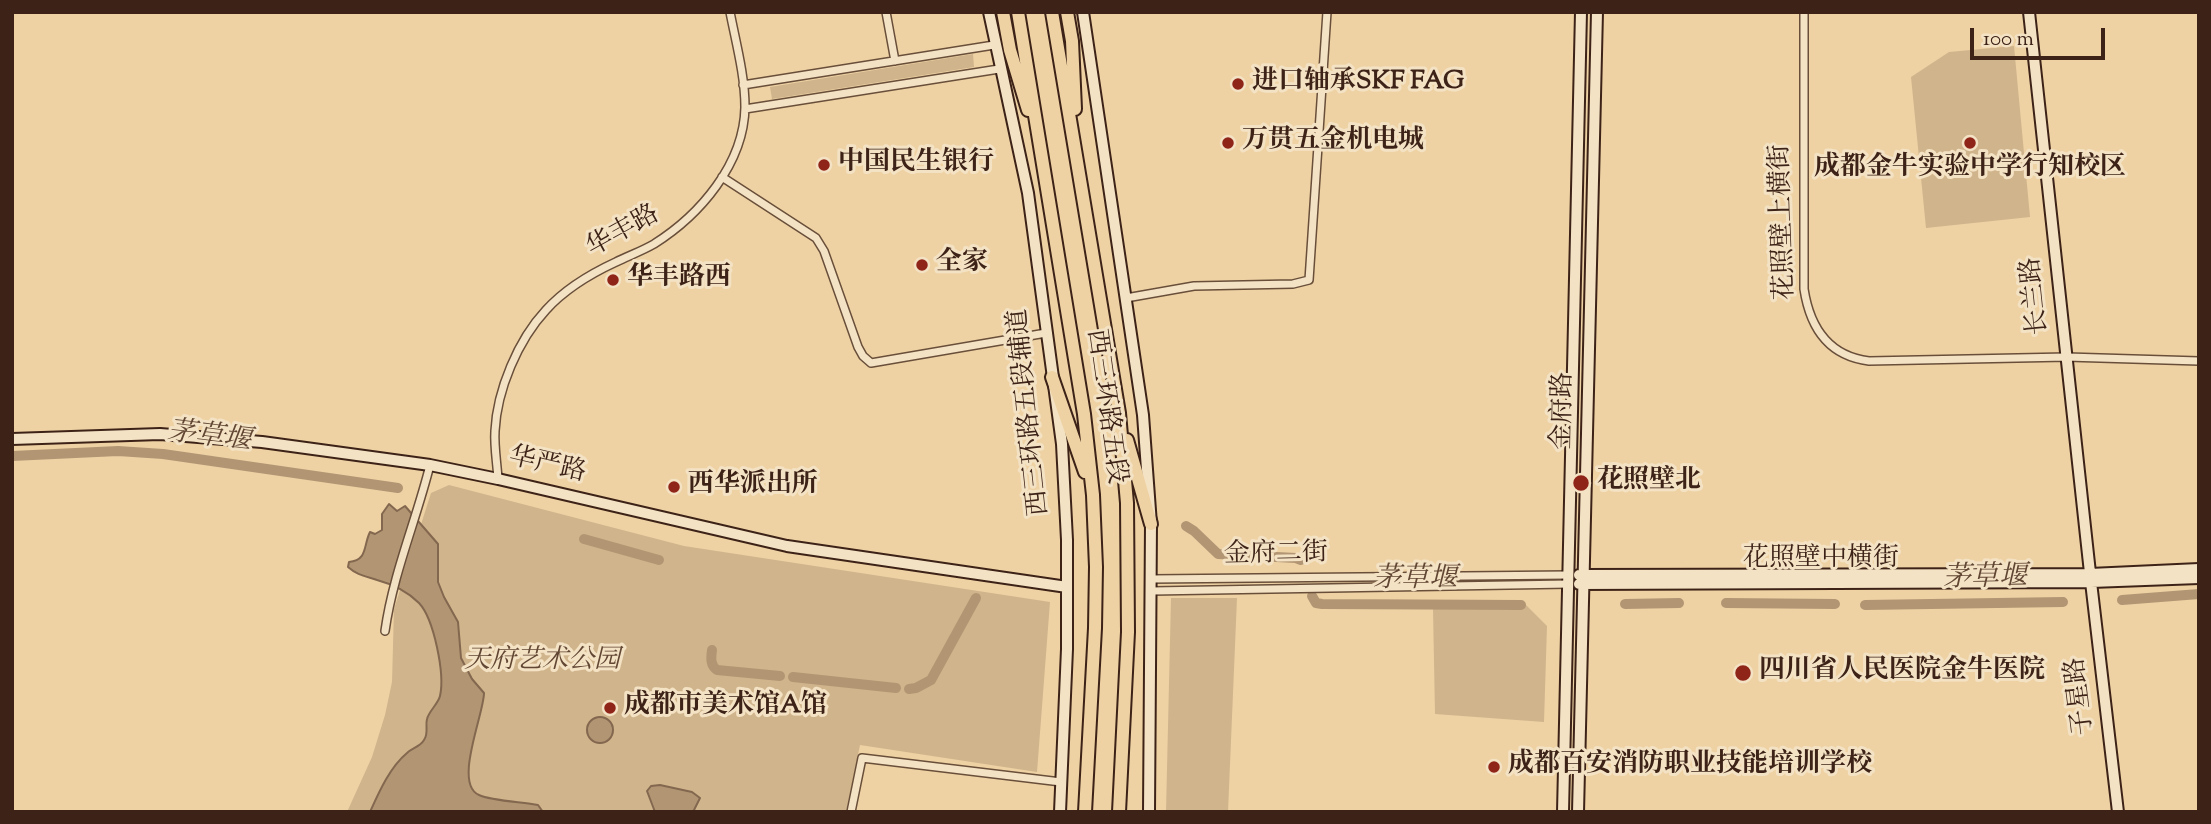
<!DOCTYPE html>
<html>
<head>
<meta charset="utf-8">
<style>
	body { margin:0 }
	#map { position:relative; width:2211px; height:824px; overflow:hidden; background:#eed2a4; font-family:"Sorts Mill Goudy",serif }
	canvas { display:block }
	.frame { position:absolute; inset:0; border:14px solid #3d2317; pointer-events:none }
	.scale { position:absolute; left:1970px; top:28px; width:135px; height:32px; box-sizing:border-box; border:4px solid #3d2317; border-top:0; padding-left:9px; font-size:21px; line-height:24px; white-space:nowrap; color:#3d2317; -webkit-text-stroke:5px #f4e2c4; paint-order:stroke }
</style>
</head>
<body>
<div id="map">
<canvas width="2211" height="824"></canvas>
<div class="frame"></div>
<div class="scale">100 m</div>
</div>
<script>
const g = document.querySelector('canvas').getContext('2d');
g.lineJoin = 'round';
function fill(path, color) {
  g.fillStyle = color;
  g.fill(path, 'evenodd');
}
function stroke(path, color, width, dash) {
  g.strokeStyle = color;
  g.lineWidth = width;
  g.lineCap = dash ? 'butt' : 'round';
  g.setLineDash(dash || []);
  g.stroke(path);
}
function label(font, color, halo, rows, align = 'center') {
  g.font = font + ' "Sorts Mill Goudy","Noto Serif SC",serif';
  g.lineWidth = 6;
  g.setLineDash([]);
  g.textBaseline = 'middle';
  g.strokeStyle = halo;
  g.fillStyle = color;
  for (const [text, x, y, turn = 0] of rows) {
    g.save();
    g.translate(x, y);
    g.rotate((+turn || 0) * Math.PI / 180);
    g.textAlign = isNaN(turn) ? turn : align;
    if (halo) g.strokeText(text, 0, 0);
    g.fillText(text, 0, 0);
    g.restore();
  }
}
const green = new Path2D(`
	M2014,46L2030,217L1926,228L1911,77L1949,52Z
	M973,54L974,67L772,99L770,87Z
	M449,485L684,546L1050,602L1037,772L860,745L846,812H347L372,757L385,715L392,682L394,609L431,493Z
	M1171,598H1237L1228,812H1166Z
	M1521,600L1547,626L1544,722L1435,714L1433,609Z`);
const water = new Path2D(`
	M389,504L397,511L405,506L438,544V582L444,597L458,622L461,658L472,679L484,693C484,714 453,784 479,795C492,801 523,802 538,805L543,812H370C379,792 390,767 407,753C412,748 420,747 424,740C429,733 425,726 427,719C429,711 438,704 440,696C445,674 434,619 419,603C408,592 392,584 377,580C365,576 357,575 348,567L349,562C368,560 363,546 370,532L375,534L382,530V514Z
	M587 730a13 13 0 1 1 26 0a13 13 0 1 1-26 0Z
	M660,785L692,792L700,798L693,812H655L647,791L651,786Z`);
const canal = new Path2D(`
	M12,456L118,451L163,454L398,488
	M1186,526L1194,531L1218,554L1296,558L1301,560
	M584,539L659,560
	M1312,596L1316,603L1322,604L1521,605
	M2122,600L2199,594
	M1726,603L1835,604
	M1625,604L1679,603
	M1865,605L2063,602
	M712,650C711,658 710,665 717,670L780,676
	M793,677L896,688
	M909,689L916,688L931,680L976,598`);
const street = new Path2D(`
	M886,12L895,61
	M1804,12V289C1810,328 1829,356 1869,361L2067,357L2199,361
	M743,85L994,45
	M745,109L999,69
	M722,177L816,238L824,251L858,347L863,356L871,363L1046,333
	M1126,298L1194,286L1293,284L1309,280L1327,12
	M498,479C497,463 494,446 495,431C497,390 518,340 546,310C565,289 590,274 616,262C628,256 642,251 654,244C700,215 744,164 745,107C745,76 736,43 730,12
	M1152,579L1569,575
	M1152,591L1569,584
	M385,631C393,574 416,521 430,465
	M851,812L862,758L1061,782`);
const secondary = new Path2D(`
	M989,12L1028,193L1062,444L1067,540V649L1060,812
	M1083,12L1143,415L1151,524L1149,812
	M2029,12L2091,582L2118,812
	M12,439L160,434L262,442L430,465L498,479L787,546L1067,587
	M1579,575L2090,574L2199,569
	M1579,584L2091,582L2199,578
	M1563,812L1581,12
	M1578,812L1597,12`);
const highway = new Path2D(`
	M1003,12L1010,50L1028,110
	M1018,12L1084,414L1093,495L1096,567L1095,628L1085,812
	M1052,12L1119,413L1127,503L1128,632L1119,812
	M1067,12L1072,41L1075,109
	M1052,377L1085,472
	M1127,440L1151,524`);
const markers = [
	[1238,84,7,"#8f2418"],
	[1228,143,7,"#8f2418"],
	[1970,143,7,"#8f2418"],
	[824,165,7,"#8f2418"],
	[922,265,7,"#8f2418"],
	[613,280,7,"#8f2418"],
	[1581,483,9,"#8f2418"],
	[674,487,7,"#8f2418"],
	[1743,673,9,"#8f2418"],
	[610,708,7,"#8f2418"],
	[1494,767,7,"#8f2418"]
];
const poiNames = [
	["进口轴承SKF FAG",1252,84],
	["万贯五金机电城",1242,143],
	["中国民生银行",838,165],
	["成都金牛实验中学行知校区",1970,170,"center"],
	["全家",936,265],
	["华丰路西",627,280],
	["花照壁北",1597,483],
	["西华派出所",688,487],
	["四川省人民医院金牛医院",1759,673],
	["成都市美术馆A馆",624,708],
	["成都百安消防职业技能培训学校",1508,767]
];
const streetNames = [
	["花照壁上横街",1785,222,-92],
	["华丰路",624,233,-29],
	["长兰路",2037,296,-96],
	["西三环路五段",1104,407,82],
	["金府路",1565,411,-89],
	["西三环路五段辅道",1031,412,-96],
	["华严路",547,467,13],
	["金府二街",1276,556,-1],
	["花照壁中横街",1821,561],
	["子星路",2082,696,-97]
];
const parkNames = [
	["天府艺术公园",542,663]
];
const waterNames = [
	["茅草堰",209,439,7],
	["茅草堰",1985,580,-1],
	["茅草堰",1415,581]
];
fill(green, '#d0b48c');
fill(water, '#b29674');
stroke(water, '#83684f', 2);
stroke(canal, '#b29674', 10);
stroke(street, '#694f3a', 10);
stroke(secondary, '#3d2317', 14);
stroke(highway, '#3d2317', 16);
stroke(street, '#f4e2c4', 7);
stroke(secondary, '#f4e2c4', 10);
stroke(highway, '#eed2a4', 12);
for (const [x, y, r, color] of markers) {
  const dot = new Path2D();
  dot.arc(x, y, r, 0, 2 * Math.PI);
  g.fillStyle = color;
  g.fill(dot);
  stroke(dot, '#f4e2c4', 2.5);
}
label('bold 26px', '#3d2317', '#f4e2c4', poiNames, 'left');
label('26px', '#3d2317', '#f4e2c4', streetNames);
label('italic 26px', '#624734', '#f4e2c4', parkNames);
label('italic 28px', '#604633', '#f4e2c4', waterNames);
</script>
</body>
</html>
